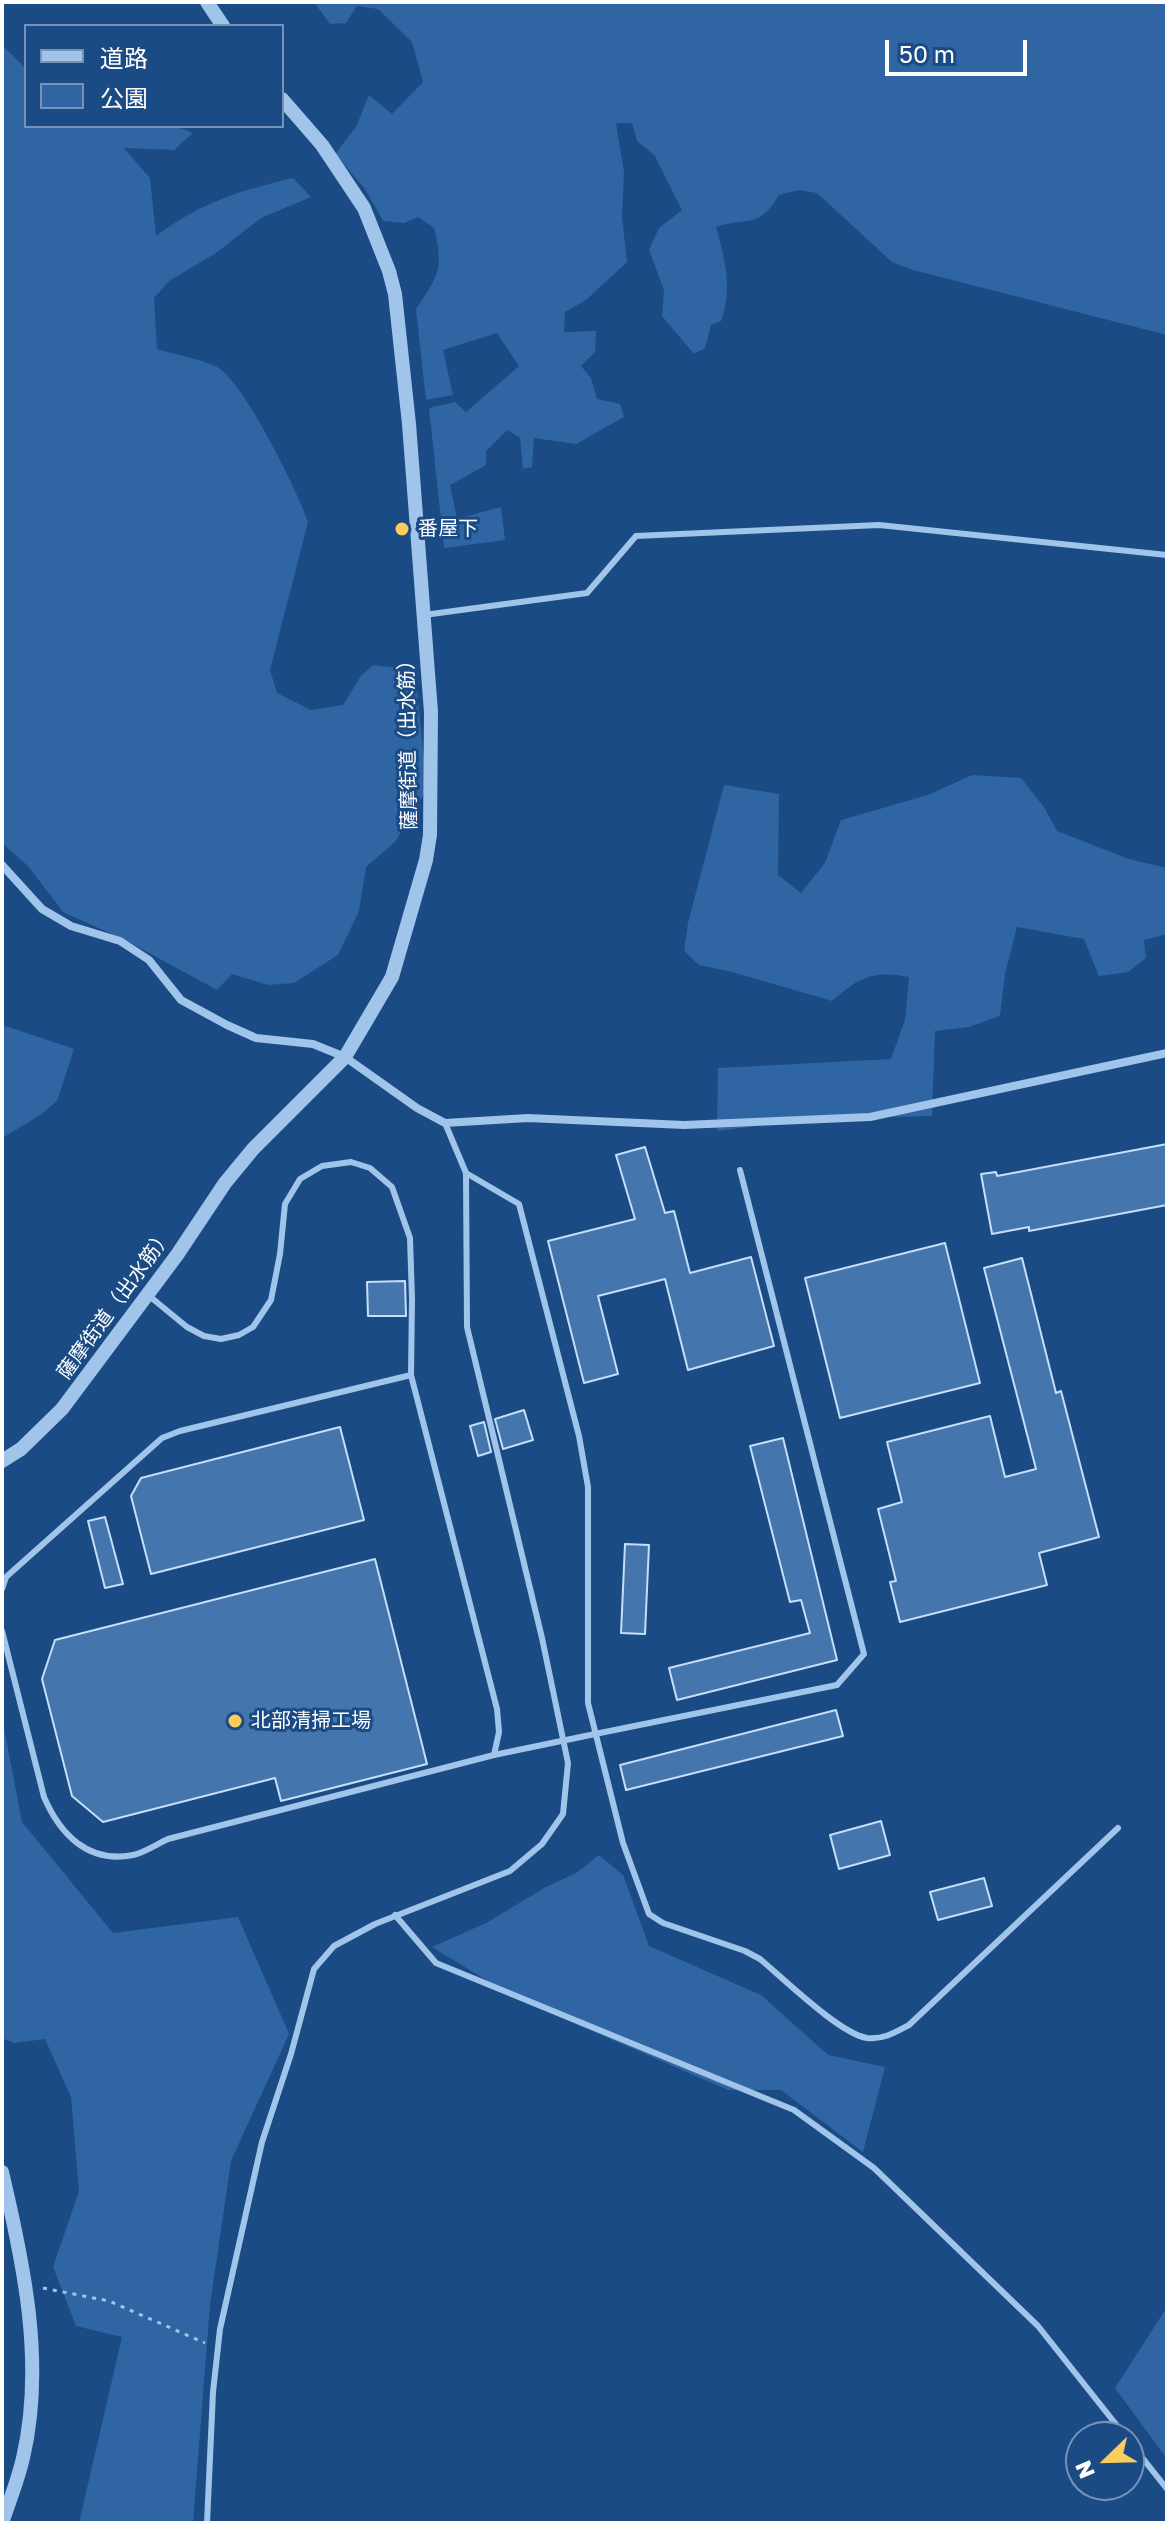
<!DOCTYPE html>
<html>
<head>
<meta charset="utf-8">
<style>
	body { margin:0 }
	#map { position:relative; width:1169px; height:2525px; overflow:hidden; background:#1b4b84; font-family:"Golos Text","Noto Sans JP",sans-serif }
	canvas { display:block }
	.frame { position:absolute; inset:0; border:4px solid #fff; pointer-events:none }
	.legend { position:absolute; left:24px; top:24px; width:260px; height:104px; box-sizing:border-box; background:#1b4b84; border:2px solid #7693b5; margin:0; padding:10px 14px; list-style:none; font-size:24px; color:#fff }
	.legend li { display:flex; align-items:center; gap:16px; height:40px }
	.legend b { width:40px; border:2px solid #7693b5 }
	.north { position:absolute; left:1065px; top:2421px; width:80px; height:80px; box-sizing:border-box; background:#1b4b84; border:2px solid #7693b5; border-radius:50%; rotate:247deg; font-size:22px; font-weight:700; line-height:32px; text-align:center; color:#fff }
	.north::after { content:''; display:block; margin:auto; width:28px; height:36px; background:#fccc5e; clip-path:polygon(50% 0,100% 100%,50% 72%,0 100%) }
	.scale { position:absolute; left:885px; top:40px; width:142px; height:36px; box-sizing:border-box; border:4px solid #fff; border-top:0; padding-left:10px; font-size:24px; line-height:28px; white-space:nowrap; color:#fff; -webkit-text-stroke:6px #1b4b84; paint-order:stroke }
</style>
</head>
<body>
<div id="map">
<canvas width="1169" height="2525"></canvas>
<div class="frame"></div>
<ul class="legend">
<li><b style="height:10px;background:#a1c4eb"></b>道路</li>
<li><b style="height:22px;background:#2e65a2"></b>公園</li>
</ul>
<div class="north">N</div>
<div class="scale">50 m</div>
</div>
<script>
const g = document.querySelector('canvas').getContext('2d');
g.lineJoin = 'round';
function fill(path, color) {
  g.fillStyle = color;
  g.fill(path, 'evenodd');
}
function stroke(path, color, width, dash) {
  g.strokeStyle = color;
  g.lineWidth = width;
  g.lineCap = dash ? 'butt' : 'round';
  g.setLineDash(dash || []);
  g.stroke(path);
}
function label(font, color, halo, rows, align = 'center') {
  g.font = font + ' "Golos Text","Noto Sans JP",sans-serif';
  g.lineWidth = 6;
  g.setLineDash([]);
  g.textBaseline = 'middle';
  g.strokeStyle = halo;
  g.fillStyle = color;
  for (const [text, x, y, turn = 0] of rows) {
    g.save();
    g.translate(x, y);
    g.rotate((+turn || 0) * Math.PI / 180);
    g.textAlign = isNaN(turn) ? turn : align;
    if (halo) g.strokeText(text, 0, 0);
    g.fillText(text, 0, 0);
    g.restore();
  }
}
const green = new Path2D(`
	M314,2H1167V335L913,270L892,262L817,193L799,190L779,195C758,230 749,216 716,227C725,259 733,289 721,321L711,325L705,348L694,354L662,316L664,290L649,250L659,228L682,210L655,156L637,141L632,123H616L624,172L622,217L627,262L586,300L565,312L564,332L596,331L595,352L581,366L591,378L597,399L620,404L624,417L576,444L534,438L532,467L523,469L520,438L507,430L486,451V465L450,485L457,519L501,507L505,540L444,548L429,408L455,402L466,412L519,366L497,333L443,350L453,395L426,400L416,309C439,275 444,268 434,228L418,217L404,223L383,221L365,189L335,154L356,127L369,95L392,114L423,82L412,42L378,9L357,6L346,23L330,24Z
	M2,45L26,69V126H175L193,133L174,150L124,148L150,178L156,236C204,201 236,192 293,178L311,197L261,218L216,253L169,281L154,298L157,349C176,355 199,358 217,367C243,380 298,492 308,522L270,670L277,693L311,710L343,705L361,676L373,665L415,670L427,789L395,842L366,867L359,911L338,955L294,983L268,985L232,974L217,990L127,941L63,912L28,866L2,843Z
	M972,775L1021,778L1044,807L1057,831L1129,859L1167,868V934L1144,940L1146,958L1128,972L1099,976L1084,939L1017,927L1005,974L1000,1016L969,1027L935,1031L932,1116L809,1119L717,1131L718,1068L891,1059L905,1020L909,977C872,970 859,978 832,1001L732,972L699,965L684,951L688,923L724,785L779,794L778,875L801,893L825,863L841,820L928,795Z
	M2,1025L74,1049L57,1101L40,1115L4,1137L2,1143Z
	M2,1718L22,1822L113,1933L238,1917L289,2034L231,2161L210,2305L193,2523H79L122,2337L76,2326L53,2267L79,2191L71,2097L45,2039L14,2043L2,2038Z
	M599,1855L623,1875L649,1946L761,1995L828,2055L885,2067L863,2152L781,2090H728L514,1997L432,1947L486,1923L546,1887L576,1873Z
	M1167,2307V2459L1115,2388Z`);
const building = new Path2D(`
	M1167,1144V1205L1029,1231V1227L992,1234L981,1174L996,1172L997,1176Z
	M645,1147L665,1213L674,1211L690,1273L751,1257L774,1346L688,1370L665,1279L598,1296L618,1374L584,1383L548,1241L635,1219L616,1155Z
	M945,1243L980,1383L840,1418L805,1278Z
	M1022,1258L1056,1393L1061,1391L1099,1537L1039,1553L1047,1585L900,1622L890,1582L896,1581L878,1509L902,1502L887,1442L990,1416L1005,1477L1036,1469L984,1268Z
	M405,1281L406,1316H368L367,1282Z
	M524,1410L533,1440L503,1449L495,1419Z
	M484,1422L491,1452L478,1456L470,1426Z
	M340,1427L364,1520L151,1574L131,1496L141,1478Z
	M783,1438L837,1660L677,1700L669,1668L810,1633L801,1600L790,1602L750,1446Z
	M105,1517L123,1584L105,1588L88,1521Z
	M625,1544L649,1545L645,1634L621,1633Z
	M375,1559L427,1764L281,1801L275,1778L103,1822L72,1796L42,1679L55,1640Z
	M836,1710L843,1736L626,1790L620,1765Z
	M881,1821L890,1855L839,1869L830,1835Z
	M984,1878L992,1906L938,1920L930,1892Z`);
const path = new Path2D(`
	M43,2288L109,2301L205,2343`);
const service = new Path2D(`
	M424,615L587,593L636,536L879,525L1167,555
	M466,1173L519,1204L579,1436L588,1487V1703L623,1843L649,1914L663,1923L745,1951L760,1959C784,1979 840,2034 867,2038C883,2040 896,2032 909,2025L1118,1828
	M2,1589L6,1577L162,1438L180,1431L411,1375
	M2,1631L44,1797C60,1834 88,1864 133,1855C144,1853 157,1844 168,1839L494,1755L499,1732L497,1709L411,1375L412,1299L410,1238L392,1187L370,1168L351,1162L322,1166L300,1179L285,1204L280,1254L271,1300L253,1327L239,1335L221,1339L204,1336L187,1327L148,1295
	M595,1734L837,1685L864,1654L740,1170
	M395,1915L436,1963L794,2110L874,2168L1038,2326L1126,2437
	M1129,2441L1167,2489
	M207,2523L213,2392L220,2329L262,2142L291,2054L314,1969L334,1946L375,1924L510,1871L542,1844L563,1814L568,1763L542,1638L467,1327L466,1173L445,1123`);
const minor = new Path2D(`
	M2,865L42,909L71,926L120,941L149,960L181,1000L227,1025L256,1038L313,1044L345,1057L417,1108L445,1123L528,1118L684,1125L870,1117L1167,1053`);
const tertiary = new Path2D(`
	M207,2L223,26
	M2,1461L21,1449L62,1409L177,1255L225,1183L253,1149L345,1057L392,977L426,860L430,835L431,712L409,424L395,294L389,271L364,208L322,145L282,99
	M2,2172C24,2265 45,2364 23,2458C18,2480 9,2502 2,2523`);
const serviceBridge = new Path2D(`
	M494,1755L595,1734`);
const markers = [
	[402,529,8,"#fccc5e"],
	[235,1721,8,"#fccc5e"]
];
const poiNames = [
	["番屋下",418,529],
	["北部清掃工場",251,1721]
];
const streetNames = [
	["薩摩街道（出水筋）",408,740,-91],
	["薩摩街道（出水筋）",115,1304,-54]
];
fill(green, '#2e65a2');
fill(building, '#4475ad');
stroke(building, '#c6def8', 2);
stroke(path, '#a1c4eb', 3, [4, 6]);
stroke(service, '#a1c4eb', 6);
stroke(minor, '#a1c4eb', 8);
stroke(tertiary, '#a1c4eb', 14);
stroke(serviceBridge, '#a1c4eb', 6);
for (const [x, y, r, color] of markers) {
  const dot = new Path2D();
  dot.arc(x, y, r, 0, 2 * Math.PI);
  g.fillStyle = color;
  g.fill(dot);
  stroke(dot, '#1b4b84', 3);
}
label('20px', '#fff', '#1b4b84', poiNames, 'left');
label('20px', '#fff', '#1b4b84', streetNames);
</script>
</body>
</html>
